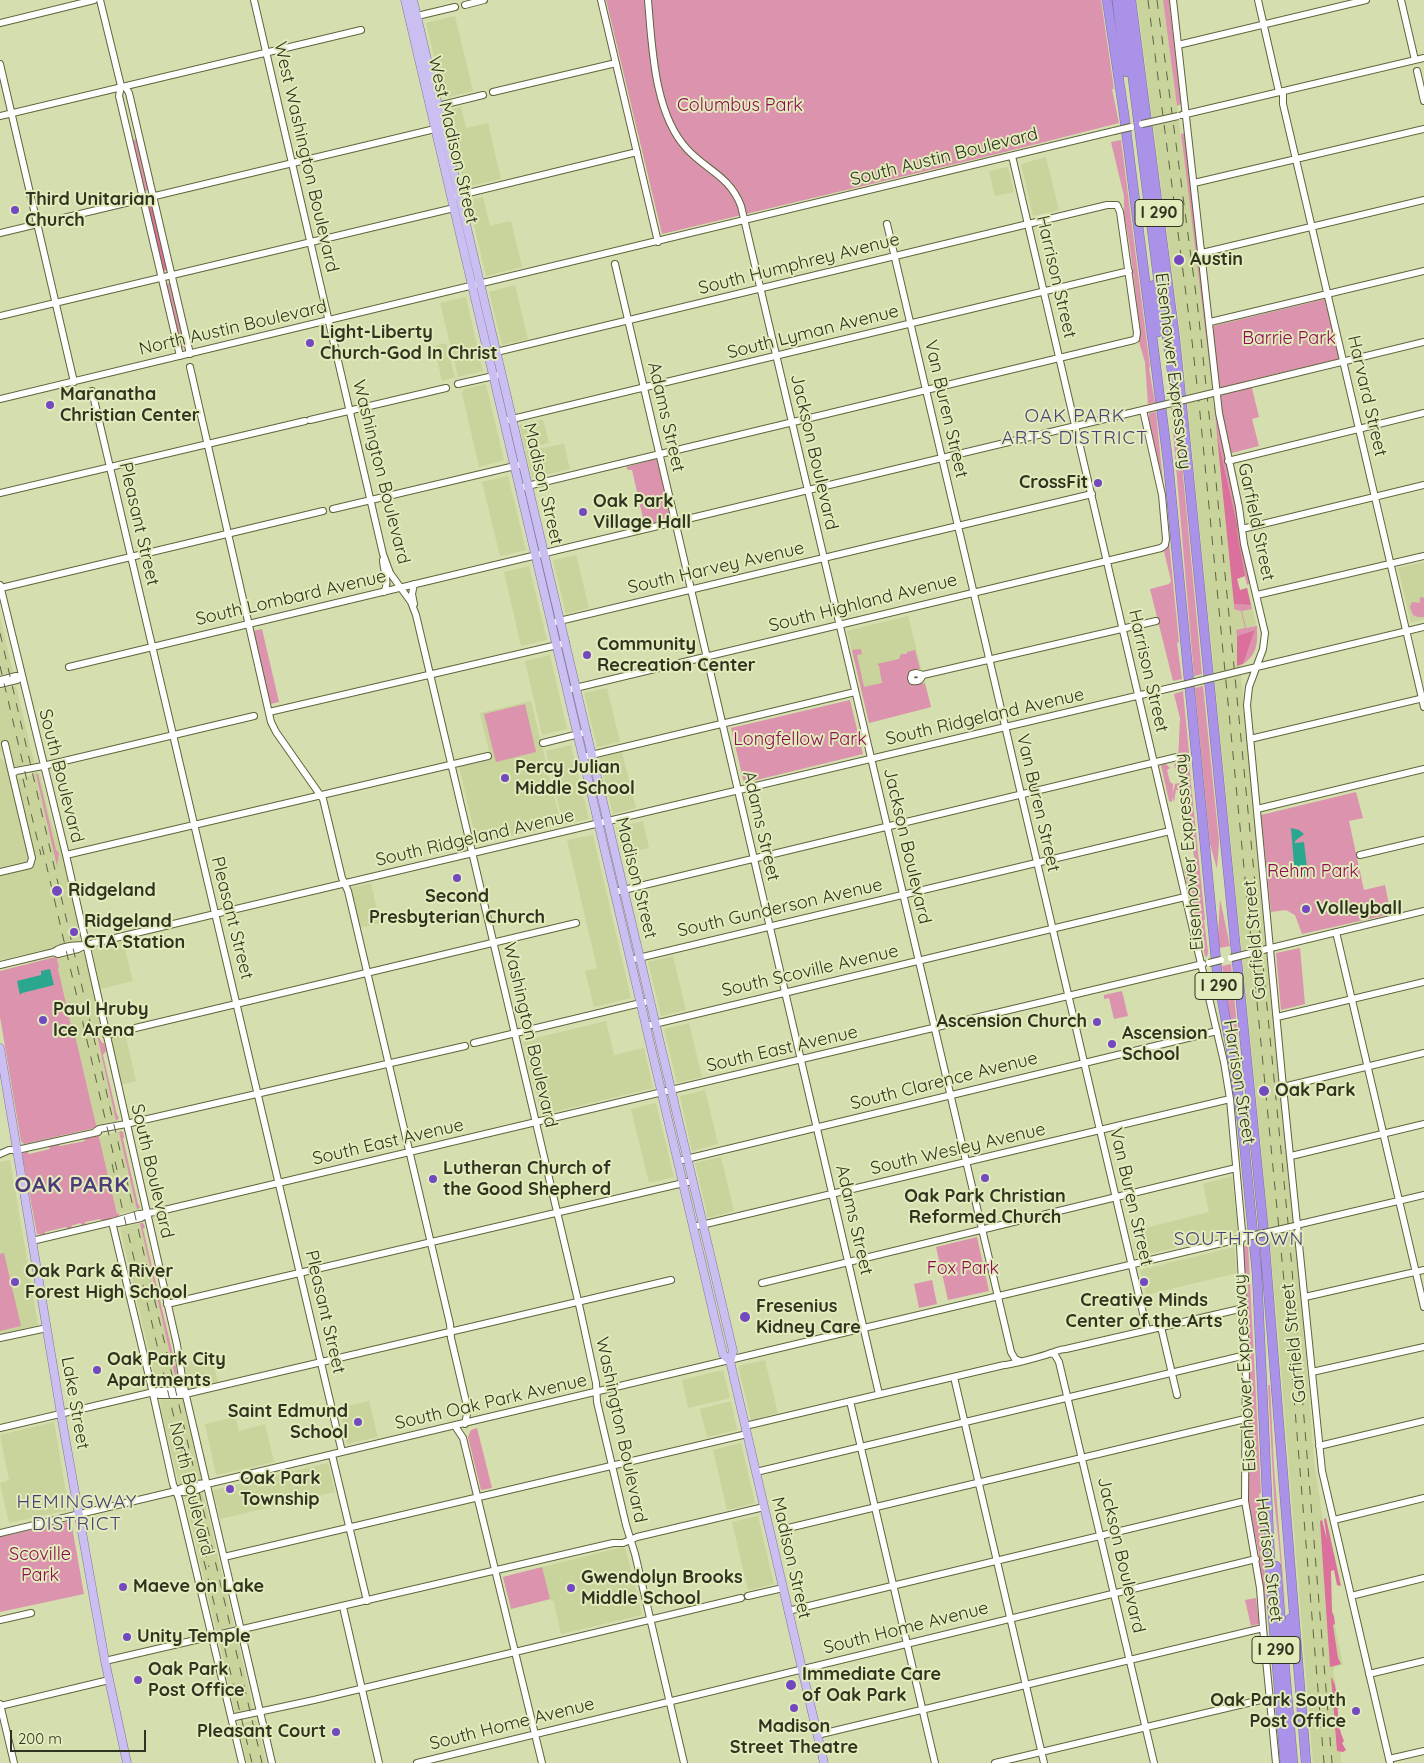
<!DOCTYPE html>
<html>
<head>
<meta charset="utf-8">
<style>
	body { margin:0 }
	#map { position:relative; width:1424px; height:1763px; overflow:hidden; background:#d5deae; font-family:Quicksand,sans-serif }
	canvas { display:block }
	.scale { position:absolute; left:10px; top:1730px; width:136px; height:22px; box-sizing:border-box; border:2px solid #303320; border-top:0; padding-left:6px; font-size:15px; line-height:18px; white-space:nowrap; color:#303320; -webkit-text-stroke:4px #e2ebbb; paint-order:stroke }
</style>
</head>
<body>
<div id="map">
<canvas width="1424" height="1763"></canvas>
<div class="scale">200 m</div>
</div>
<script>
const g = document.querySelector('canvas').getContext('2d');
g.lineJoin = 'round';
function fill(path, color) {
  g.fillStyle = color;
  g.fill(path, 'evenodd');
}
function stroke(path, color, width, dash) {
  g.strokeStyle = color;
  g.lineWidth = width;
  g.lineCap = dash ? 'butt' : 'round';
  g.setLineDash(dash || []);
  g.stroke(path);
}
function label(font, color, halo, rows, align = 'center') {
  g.font = font + ' Quicksand,sans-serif';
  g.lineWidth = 4;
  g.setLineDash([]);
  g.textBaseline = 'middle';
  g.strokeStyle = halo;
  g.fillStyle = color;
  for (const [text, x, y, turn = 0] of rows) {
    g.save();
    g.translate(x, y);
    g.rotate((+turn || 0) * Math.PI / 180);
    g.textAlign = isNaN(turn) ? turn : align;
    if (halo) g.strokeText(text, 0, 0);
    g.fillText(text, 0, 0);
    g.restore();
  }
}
const built = new Path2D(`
	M1137,0H1163L1205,321L1217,436L1237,524L1241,562L1245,576L1237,579L1240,590L1247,588L1257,627L1243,664L1240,666L1300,1278L1314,1461L1326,1538L1333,1616L1343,1665L1335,1667L1333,1671L1337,1689L1341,1763H1313L1278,1332L1263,1167L1190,429L1182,348Z
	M455,16L473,91L444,98L426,23Z
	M461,107L466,128L488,123L501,179L465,187L447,111Z
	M1046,157L1059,210L1033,216L1021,164Z
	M1008,167L1014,192L995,196L989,171Z
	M483,197L490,226L511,221L522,267L486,276L468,200Z
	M515,285L528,339L502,345L489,292Z
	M466,297L483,371L458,377L440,303Z
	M446,343L455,377L442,381L434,346Z
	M486,384L504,460L479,467L462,393L465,389Z
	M543,419L549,443L525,449L519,425Z
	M564,444L570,469L532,478L525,451Z
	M508,476L526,550L500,556L482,482Z
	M576,555L589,608L566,614L553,560Z
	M1424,562V619L1411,623L1398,568Z
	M529,566L547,640L521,646L504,572Z
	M908,616L931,707L869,723L847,631Z
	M0,617L13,672L0,675Z
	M550,655L567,729L542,735L525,661Z
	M16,686L34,762L13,767L8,742L0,744L2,751L0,752V689Z
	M607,688L620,742L597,747L584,693Z
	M531,701L561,824L477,844L459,766L489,759L490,756L480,713Z
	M571,745L589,819L563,824L546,751Z
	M622,752L636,808L613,814L599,758Z
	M0,758L7,763L29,856L25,864L0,870Z
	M34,772H38L42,778L41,779L49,814L66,865L81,937L79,941L76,943L70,942L57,945V947L0,960V873L33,864L35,860L16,779L34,775Z
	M643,821L649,848L622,854L616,828Z
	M593,835L631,998L594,1007L585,971L597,968L567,840Z
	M371,883L380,923L359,928L350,890L353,887Z
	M123,941L133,981L100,989L92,949Z
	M81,951L84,954L85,958L88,962L102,1028L95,1030L116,1121L96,1126L75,1035L77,1034L74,1033L71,1026L58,967L57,959L76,955V952Z
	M673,956L686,1010L661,1016L648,962Z
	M606,1021L614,1055L644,1048L653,1088L541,1115L523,1041Z
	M689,1023L702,1077L677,1083L664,1029Z
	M125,1033L136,1081L120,1085L111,1041L113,1037Z
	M705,1090L718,1144L692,1151L680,1096Z
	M656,1103L674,1177L649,1183L631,1109Z
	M119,1132L137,1210L117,1214L99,1137Z
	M721,1157L734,1211L708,1218L695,1163Z
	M10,1160L38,1325L0,1336V1162Z
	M1232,1176L1238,1232L1136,1257L1133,1243L1144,1240L1141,1229L1209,1212L1203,1184Z
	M140,1223L177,1384L176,1385L157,1386L120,1228Z
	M1234,1247L1237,1273L1146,1295L1140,1270Z
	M212,1357L218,1383L196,1388L190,1387L188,1386L184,1363Z
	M765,1360L778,1413L751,1420L738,1366Z
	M723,1370L730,1398L688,1408L682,1380Z
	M179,1397L184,1399L186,1406L185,1409L198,1464L200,1466L203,1477L199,1482L198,1479L179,1484L160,1407H161L160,1400L179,1399Z
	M369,1401L378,1437L347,1444L339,1408Z
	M731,1401L737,1430L707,1437L700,1409Z
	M235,1417L239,1431L265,1424L274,1462L216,1475L205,1424Z
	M54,1422L69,1510L9,1523L0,1483L9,1480L0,1435Z
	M741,1443L755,1503L727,1510L713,1450Z
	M328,1463L335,1492L220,1519L213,1490Z
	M203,1493L234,1626L216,1630L185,1497Z
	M758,1516L774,1584L748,1590L732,1522Z
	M623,1547L626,1550L642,1615L561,1634L554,1602L550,1599L511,1609L503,1577Z
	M237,1637L253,1709L235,1713L219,1641Z
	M256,1720L266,1763H247L238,1724Z`);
const green = new Path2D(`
	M606,0H1101L1114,89H1112L1119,123L1001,153L662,234Z
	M1163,0H1169L1181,104L1177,106Z
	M1185,133L1197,231L1212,385L1181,134Z
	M137,139L149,190L143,191L131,141Z
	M1121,140L1150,367L1149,368L1155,403L1148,404L1145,362L1139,342L1140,329L1130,248L1124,213V196L1111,142Z
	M170,283L185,347L179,349L165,284Z
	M1325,299L1339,359L1250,380L1259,417L1252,419L1259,446L1228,454L1219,397L1222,393L1221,388L1219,387L1213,326Z
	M1214,403L1236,508L1239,533L1250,583L1247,585C1242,565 1238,545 1237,524L1217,436Z
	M1171,408H1173L1182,465L1202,674L1194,676Z
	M1156,412L1179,642L1177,643L1182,679L1173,681L1150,589L1169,584L1171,581L1164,551L1168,545L1148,420L1149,419V413Z
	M655,459L657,460L671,517L669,519L642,526L640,525L639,519L643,518L632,470H628L626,467Z
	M1420,597L1424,598V617H1418L1413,615L1410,607L1412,602L1420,603Z
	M1234,604L1251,605L1252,609L1242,611L1246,628L1257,626V629C1258,644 1256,656 1243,664L1255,630L1237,636L1236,630L1245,628L1241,611L1234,609Z
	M262,629L279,702L270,704L253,631Z
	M861,649L862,654L857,655L864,687L882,683L879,666L877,664L899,659L901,654H907V652L915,650L920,669L911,671V684L915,685L925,683L931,707L869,723L852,650Z
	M1203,686L1219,841L1217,869L1210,844L1195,688Z
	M1183,691L1190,763H1189L1205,920H1204L1208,952L1207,957L1205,956L1184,869L1192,866L1195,860L1188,829L1192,828L1188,809L1190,804L1187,801L1190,792L1182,789L1181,791L1176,790L1174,802L1172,796L1175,784L1183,782L1180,769H1176L1174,765L1178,761L1180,718L1174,694Z
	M850,700L863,754L744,783L731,728Z
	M525,704L536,752L496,762L484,714Z
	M1166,764L1170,768L1167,770L1170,782L1173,784L1172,802L1169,801L1161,765Z
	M36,774H38L56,850L59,853L57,866Z
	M1356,792L1363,818L1349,821L1364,890L1385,885L1391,914L1302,934L1295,915L1286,910L1271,912L1261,815Z
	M1220,899L1230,946L1219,948L1218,936Z
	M1300,948L1305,1004L1281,1010L1276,953Z
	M59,956L60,958L57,959L59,967L58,968L71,1026L74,1033L77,1032V1034L75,1035L96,1125L99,1127L24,1144L21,1141L0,1017V971Z
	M1231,964L1232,975L1241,1069L1229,1013L1222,966Z
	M1122,991L1128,1016L1114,1019L1109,998L1104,999V995Z
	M96,1031L102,1043H104L106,1051L103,1055L117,1115L119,1118L116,1121Z
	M121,1131L123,1132L124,1137L123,1139L138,1204L140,1207L137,1210L119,1132Z
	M100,1134L99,1137L117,1214L119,1213V1216L103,1221L100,1219L85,1222L86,1225L83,1226L80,1223L71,1226L73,1228L69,1229L66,1227L45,1232V1235L37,1234L22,1154L27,1151L29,1154L50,1149L49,1146L57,1144L60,1146L85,1141L84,1138Z
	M140,1223H143L145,1227L143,1229L180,1384H177Z
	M977,1237L989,1291L948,1300L936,1247Z
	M1248,1244L1261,1493L1259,1494L1263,1530L1268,1662L1259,1554L1250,1512L1247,1483L1248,1319L1243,1247Z
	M4,1253L21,1326L0,1331V1254Z
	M932,1280L937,1304L919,1308L914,1284Z
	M1268,1385H1270L1274,1467L1286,1614L1274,1498Z
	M477,1428L492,1488L481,1490L468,1437L471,1430Z
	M71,1521L84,1594L0,1612V1537Z
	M542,1567L550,1599L511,1609L503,1577Z
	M1256,1598L1259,1624L1251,1626L1245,1600Z`);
const forest = new Path2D(`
	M152,206L167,270L162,271L147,207Z
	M1217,436L1237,524L1238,538L1245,576L1237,579L1240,590L1247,588L1251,605L1234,604Z
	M1255,630L1243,664L1237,666V636Z
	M1326,1518L1341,1586L1337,1585L1334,1570L1331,1571L1332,1612L1334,1616L1335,1624L1333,1625L1338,1658L1341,1664L1330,1667L1320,1521L1322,1520L1327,1540L1324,1519Z
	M1331,1677C1339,1687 1337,1713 1339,1725C1340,1731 1342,1736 1344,1741L1342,1743L1346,1750L1343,1752L1337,1751Z`);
const water = new Path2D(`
	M1291,828L1299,830L1304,834L1295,841V843L1304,842L1308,876L1295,877Z
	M50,969L54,985L22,993L20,995L17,981L41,975V971Z`);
const minor = new Path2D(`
	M100,0L121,86
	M254,0L383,554L390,573L411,602L416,615L580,1309L596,1383L597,1402L626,1525L635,1554L684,1763
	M601,0L658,242
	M648,0C652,46 654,114 687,149C706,170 730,176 741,206L1011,1352L1015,1359L1020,1361
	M1173,0L1219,413L1239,507L1244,544L1265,633L1263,649L1249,687L1247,705L1283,1087L1322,1471L1390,1763
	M1258,0L1279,92
	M1401,0L1415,60
	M465,5L484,0
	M413,17L455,7
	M0,23L94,0
	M1178,45L1366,0
	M0,64L74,382
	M1417,71L1424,101
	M121,86L119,96L180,356
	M122,86L126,88L129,93L190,354
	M1283,91V104L1424,707
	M493,92L616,63
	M434,107L483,95
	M1182,115L1424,58
	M0,116L361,30
	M1012,156L1224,1062L1230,1099L1242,1231L1240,1245L1246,1355L1245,1501L1260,1588L1263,1628L1276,1763
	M1194,183L1424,129
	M456,196L637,152
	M887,224L1147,1330
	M0,233L439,128
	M1202,253L1424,200
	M615,264L879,1394
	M0,316L454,208
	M1210,322L1424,271
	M488,354L1107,205H1117L1120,212L1137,333L1136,339L1134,340L519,488
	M190,367L271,722L276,732L323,799L342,878L348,891L450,1324L451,1338L467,1406V1414L465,1424
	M458,384L498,375
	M92,391L342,1452
	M1214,393L1424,342
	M0,399L1114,131
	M310,420L446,388
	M504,421L1129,271
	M1228,461L1424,413
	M0,493L305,421
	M333,509L519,465
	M1242,529L1424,485
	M383,560C383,570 390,582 384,592
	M414,584L412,594L414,604
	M0,585L66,855L177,1345L183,1383L272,1763
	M1,588L323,511
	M1257,595L1424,556
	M551,623L1092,494
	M69,667L1155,407
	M1240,671L1424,627
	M923,675C920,681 918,682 912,681L911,678L912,674L916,673L923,675L1156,621
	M0,680L16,676L21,677
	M0,684L17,680L21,677
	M571,689L1161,548L1165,545L1166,539L1162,495L1143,410
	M269,712L566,643
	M1250,739L1424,698
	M543,743L587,732
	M583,757L855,692
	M12,774L16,771L43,766L254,716
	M1257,809L1424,769
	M66,855L488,756
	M1360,855L1424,840
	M0,872L30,865L32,858L5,744
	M615,892L1177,757
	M1336,932L1424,1307
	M1267,949L1424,911
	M54,952L58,954L78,949L86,945L215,914L1183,685
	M630,960L1170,831
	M0,965L54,952C61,946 75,945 85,945
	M1277,1017L1424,982
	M646,1026L1185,897
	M106,1035L576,923
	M474,1043L645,1002
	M1283,1087L1424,1053
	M96,1131L99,1129L126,1124L465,1046
	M0,1154L9,1150H17L98,1132
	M1291,1156L1424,1124
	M678,1161L1217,1031
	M112,1222L151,1385L173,1484L179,1499L242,1763
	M118,1223L141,1218L146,1215
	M1296,1225L1424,1195
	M693,1227L1230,1099
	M32,1241L112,1222L139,1214L156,1212L1203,964
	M762,1283L1236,1168
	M1305,1297L1424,1270
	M167,1304L692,1181
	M1161,1327L1177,1395
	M0,1338L47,1328
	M1051,1353L1055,1355L1059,1362L1154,1763
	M1312,1372L1424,1347
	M954,1377L1044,1763
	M153,1393L159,1395H181L671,1280
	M850,1401L935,1763
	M455,1426L463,1438L542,1763
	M745,1426L1004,1365C1010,1365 1044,1356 1051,1353C1057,1351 1060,1349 1066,1349L1244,1308
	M0,1428L158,1391L180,1390L186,1393
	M1319,1446L1424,1421
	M332,1455L367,1601
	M756,1472L1246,1355
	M176,1491C185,1494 200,1491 207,1484
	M1334,1520L1424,1498
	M784,1529L1245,1419
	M0,1533L176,1491C184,1486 197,1482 207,1484L1243,1238
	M224,1557L747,1434
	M748,1596L783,1588
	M1351,1596L1424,1578
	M343,1607L379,1763
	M788,1611L1245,1501
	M0,1620L31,1613
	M105,1661L613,1543H623L637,1537L764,1507
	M1369,1674L1424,1661
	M0,1704L14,1763
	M0,1706L109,1680
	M232,1719L235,1717L314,1700L741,1598
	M817,1735L1263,1628
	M1389,1759L1424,1751
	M417,1763L1256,1559
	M995,1763L1269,1698`);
const major = new Path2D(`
	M405,0L723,1354L730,1361
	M413,0L733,1351L730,1361L824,1763
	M0,1048L62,1420L105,1661L127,1763`);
const highway = new Path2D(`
	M1107,0L1124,114L1168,462L1217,971L1235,1072L1242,1122L1257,1274L1272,1604L1285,1763
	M1117,0L1126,72
	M1123,0L1158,277L1175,391
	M1131,0L1175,339L1184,427L1263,1224L1306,1763
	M1154,285L1158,332
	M1276,1566L1293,1763
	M1290,1651V1619`);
const rail = new Path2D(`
	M1148,0L1192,341L1199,403L1287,1312L1324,1763
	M1157,0L1198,310L1215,471L1289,1233L1332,1763
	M0,633L262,1763
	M0,666L28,785
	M23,779L41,855
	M42,846L117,1170
	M112,1164L142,1293
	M143,1285L209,1567
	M204,1561L252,1763`);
const minorBridge = new Path2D(`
	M1142,124L1178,116
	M1114,131L1131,127
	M1155,407L1213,393
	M1183,685L1240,671
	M1231,958L1267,949
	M1209,963L1221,960
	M1247,1237L1295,1226`);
const markers = [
	[15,210,5,"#7349c1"],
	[1179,260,6,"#7349c1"],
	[310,343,5,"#7349c1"],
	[50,405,5,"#7349c1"],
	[1098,483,5,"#7349c1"],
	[583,512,5,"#7349c1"],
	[587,655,5,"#7349c1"],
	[505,778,5,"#7349c1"],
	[457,878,5,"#7349c1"],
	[57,891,6,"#7349c1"],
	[1306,909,5,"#7349c1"],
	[74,932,5,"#7349c1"],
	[43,1020,5,"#7349c1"],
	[1097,1022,5,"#7349c1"],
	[1112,1044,5,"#7349c1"],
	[1264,1091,6,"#7349c1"],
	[985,1178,5,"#7349c1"],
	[433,1179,5,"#7349c1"],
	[15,1282,5,"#7349c1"],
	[1144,1282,5,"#7349c1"],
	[745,1317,6,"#7349c1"],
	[97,1370,5,"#7349c1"],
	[358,1422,5,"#7349c1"],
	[230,1489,5,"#7349c1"],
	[123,1587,5,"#7349c1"],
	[571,1588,5,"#7349c1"],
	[127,1637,5,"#7349c1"],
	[138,1680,5,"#7349c1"],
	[791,1685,6,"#7349c1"],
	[794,1708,5,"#7349c1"],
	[1356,1711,5,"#7349c1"],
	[336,1732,5,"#7349c1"]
];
const shields = [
	[1159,213,48],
	[1219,986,48],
	[1276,1650,48]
];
const shieldNames = [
	["I 290",1159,213],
	["I 290",1219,986],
	["I 290",1276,1650]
];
const parkNames = [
	["Columbus Park",740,106],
	["Barrie Park",1289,339],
	["Longfellow Park",800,740],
	["Rehm Park",1313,872],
	["Fox Park",963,1269],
	["Scoville",40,1555],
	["Park",40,1576]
];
const streetNames = [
	["West Madison Street",453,140,77],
	["West Washington Boulevard",306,157,77],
	["South Austin Boulevard",944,157,-14],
	["South Humphrey Avenue",799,264,-14],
	["Harrison Street",1056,277,77],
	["North Austin Boulevard",233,328,-13],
	["South Lyman Avenue",813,332,-14],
	["Eisenhower Expressway",1173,371,83],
	["Harvard Street",1367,396,77],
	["Van Buren Street",946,409,77],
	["Adams Street",666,417,77],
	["Jackson Boulevard",814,452,77],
	["Washington Boulevard",381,472,76],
	["Madison Street",543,484,77],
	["Garfield Street",1256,522,78],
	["Pleasant Street",139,524,77],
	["South Harvey Avenue",716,568,-13],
	["South Lombard Avenue",291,598,-13],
	["South Highland Avenue",863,603,-14],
	["Harrison Street",1148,671,77],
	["South Ridgeland Avenue",985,717,-13],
	["South Boulevard",61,776,76],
	["Van Buren Street",1038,803,77],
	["Adams Street",761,826,77],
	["South Ridgeland Avenue",475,838,-13],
	["Jackson Boulevard",907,846,77],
	["Eisenhower Expressway",1189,852,-95],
	["Madison Street",636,878,76],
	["South Gunderson Avenue",780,908,-13],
	["Pleasant Street",232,918,76],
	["Garfield Street",1255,940,-95],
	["South Scoville Avenue",810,971,-13],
	["Washington Boulevard",530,1035,77],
	["South East Avenue",782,1049,-13],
	["South Clarence Avenue",944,1081,-14],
	["Harrison Street",1239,1082,81],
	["South East Avenue",388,1142,-13],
	["South Wesley Avenue",958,1149,-13],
	["South Boulevard",152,1171,77],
	["Van Buren Street",1131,1197,77],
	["Adams Street",854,1220,77],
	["Pleasant Street",325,1312,77],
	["Garfield Street",1294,1343,-96],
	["Eisenhower Expressway",1245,1373,-93],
	["South Oak Park Avenue",491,1402,-13],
	["Lake Street",75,1403,80],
	["Washington Boulevard",621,1430,78],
	["North Boulevard",191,1489,76],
	["Jackson Boulevard",1121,1555,77],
	["Madison Street",791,1558,77],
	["Harrison Street",1269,1560,83],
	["South Home Avenue",906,1628,-14],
	["South Home Avenue",512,1724,-14]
];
const poiNames = [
	["Third Unitarian",25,200],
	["Church",25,221],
	["Austin",1190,260],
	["Light-Liberty",320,333],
	["Church-God In Christ",320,354],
	["Maranatha",60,395],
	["Christian Center",60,416],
	["CrossFit",1088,483,"right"],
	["Oak Park",593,502],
	["Village Hall",593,523],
	["Community",597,645],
	["Recreation Center",597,666],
	["Percy Julian",515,768],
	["Middle School",515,789],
	["Ridgeland",68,891],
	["Second",457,897,"center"],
	["Presbyterian Church",457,918,"center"],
	["Volleyball",1316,909],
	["Ridgeland",84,922],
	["CTA Station",84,943],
	["Paul Hruby",53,1010],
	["Ice Arena",53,1031],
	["Ascension Church",1087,1022,"right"],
	["Ascension",1122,1034],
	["School",1122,1055],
	["Oak Park",1275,1091],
	["Lutheran Church of",443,1169],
	["the Good Shepherd",443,1190],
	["Oak Park Christian",985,1197,"center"],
	["Reformed Church",985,1218,"center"],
	["Oak Park & River",25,1272],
	["Forest High School",25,1293],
	["Creative Minds",1144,1301,"center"],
	["Center of the Arts",1144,1322,"center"],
	["Fresenius",756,1307],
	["Kidney Care",756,1328],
	["Oak Park City",107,1360],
	["Apartments",107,1381],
	["Saint Edmund",348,1412,"right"],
	["School",348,1433,"right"],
	["Oak Park",240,1479],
	["Township",240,1500],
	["Gwendolyn Brooks",581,1578],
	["Middle School",581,1599],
	["Maeve on Lake",133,1587],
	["Unity Temple",137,1637],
	["Oak Park",148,1670],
	["Post Office",148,1691],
	["Immediate Care",802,1675],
	["of Oak Park",802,1696],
	["Oak Park South",1346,1701,"right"],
	["Post Office",1346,1722,"right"],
	["Madison",794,1727,"center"],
	["Street Theatre",794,1748,"center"],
	["Pleasant Court",326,1732,"right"]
];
const neighbourhoodNames = [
	["OAK PARK",1075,416],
	["ARTS DISTRICT",1075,438],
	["SOUTHTOWN",1239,1239],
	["HEMINGWAY",77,1502],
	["DISTRICT",77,1524]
];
const districtNames = [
	["OAK PARK",72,1185]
];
fill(built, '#c9d39c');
fill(green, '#db93ae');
fill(forest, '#da709b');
fill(water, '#2aa78e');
stroke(minor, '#5f653b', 8);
stroke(major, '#7f71a1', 9);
stroke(highway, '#7f71a1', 10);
stroke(minor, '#fff', 6);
stroke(major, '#cbbef1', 8);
stroke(highway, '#a992e7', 9);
stroke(rail, '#5f6348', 1, [9, 9]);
stroke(minorBridge, '#5f653b', 8, []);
stroke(minorBridge, '#fff', 6);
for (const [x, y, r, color] of markers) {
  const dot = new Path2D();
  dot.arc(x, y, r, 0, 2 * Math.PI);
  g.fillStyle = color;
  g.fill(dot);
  stroke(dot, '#e2ebbb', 2);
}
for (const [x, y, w] of shields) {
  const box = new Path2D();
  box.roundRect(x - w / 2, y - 13.5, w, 27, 4);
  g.fillStyle = '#e2ebbb';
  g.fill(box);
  stroke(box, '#303320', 1);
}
label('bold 16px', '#303320', null, shieldNames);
label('18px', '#900953', '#e2ebbb', parkNames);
label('18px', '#303320', '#e2ebbb', streetNames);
label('bold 18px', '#303320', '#e2ebbb', poiNames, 'left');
g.letterSpacing = '1px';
label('19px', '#4e3b78', '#e2ebbb', neighbourhoodNames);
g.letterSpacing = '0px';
g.letterSpacing = '1px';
label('bold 22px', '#4e3b78', '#e2ebbb', districtNames);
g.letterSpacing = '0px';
</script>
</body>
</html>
